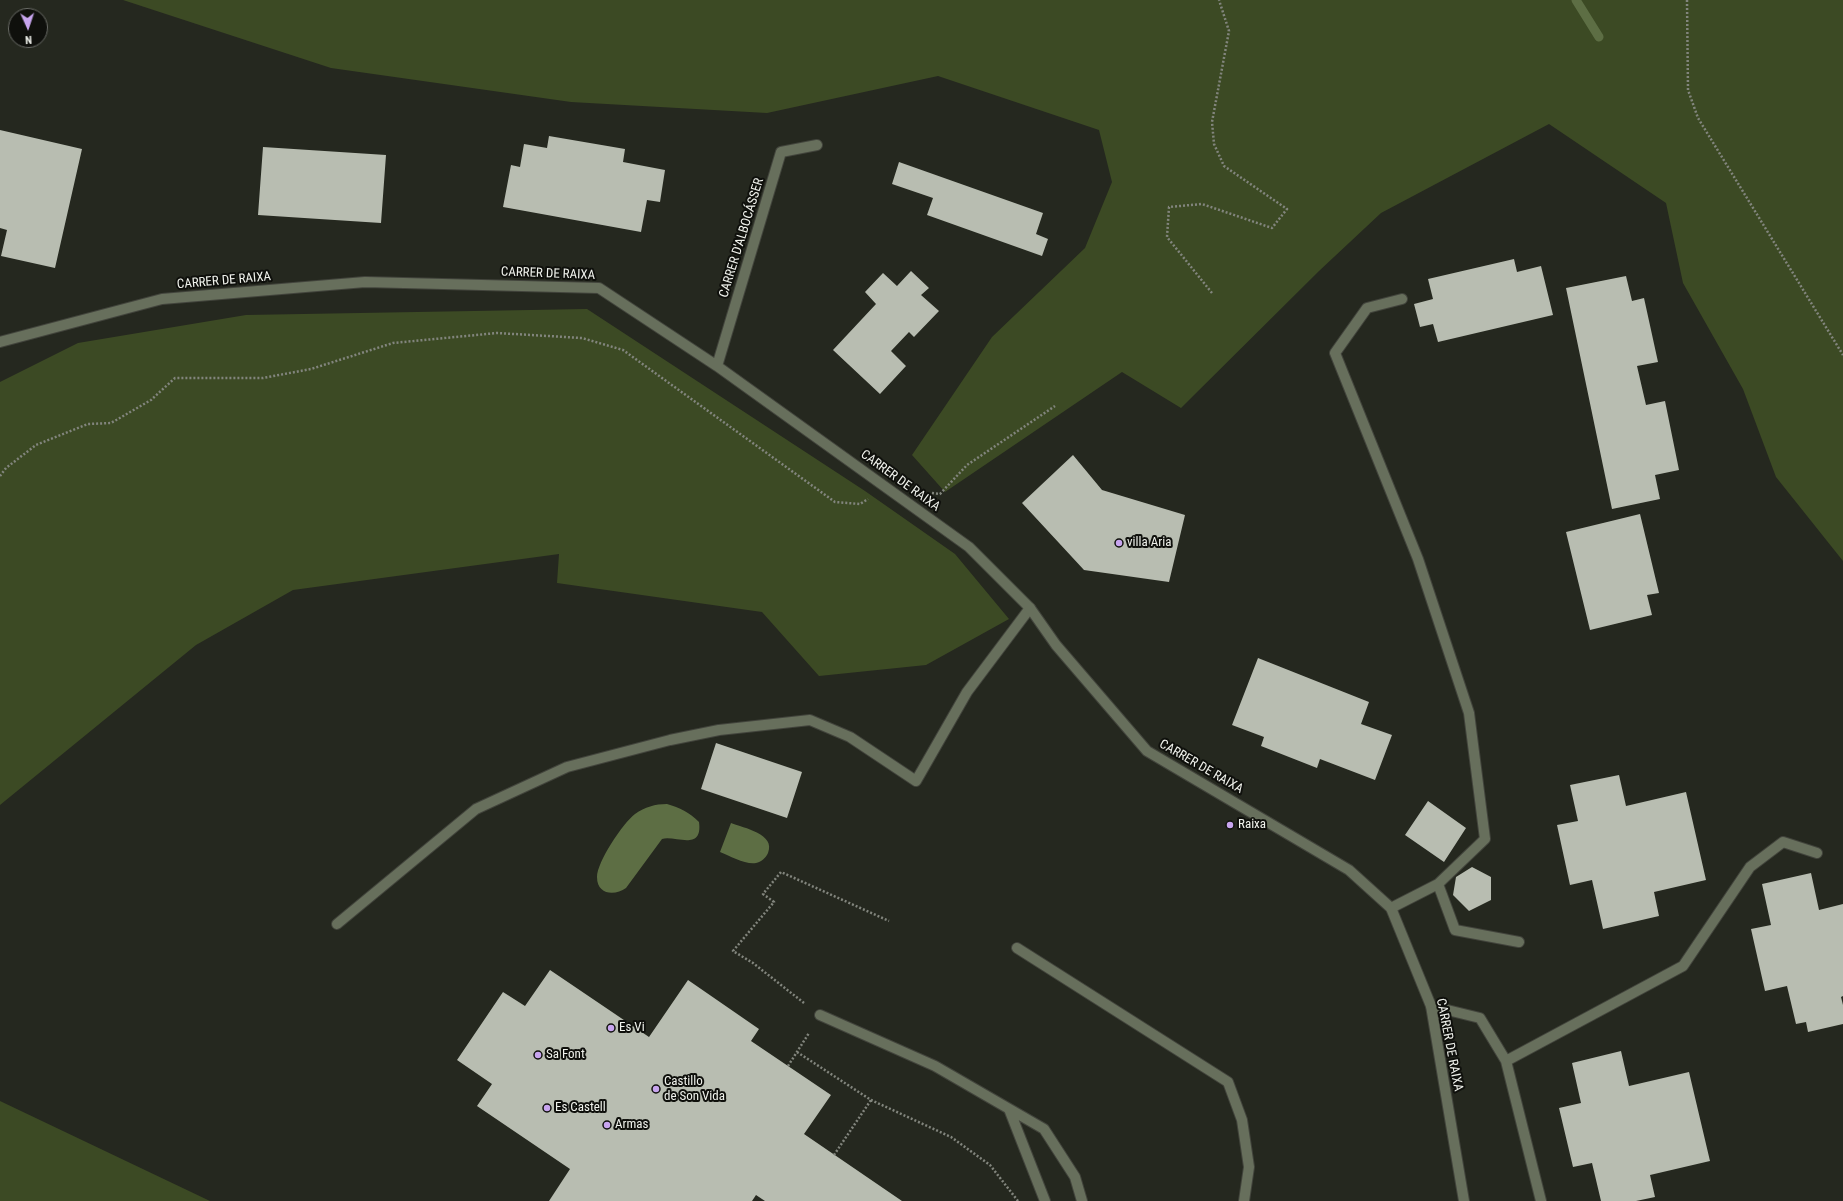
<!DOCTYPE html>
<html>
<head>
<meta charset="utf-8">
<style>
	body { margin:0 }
	#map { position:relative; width:1843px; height:1201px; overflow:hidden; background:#25281f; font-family:"Roboto Condensed",sans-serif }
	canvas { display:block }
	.north { position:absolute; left:8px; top:8px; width:40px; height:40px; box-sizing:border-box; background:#0f100c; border:1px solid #696b66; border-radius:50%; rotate:177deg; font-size:11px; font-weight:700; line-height:16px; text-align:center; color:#f1f3ed }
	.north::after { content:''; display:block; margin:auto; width:14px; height:18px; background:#c8a5ef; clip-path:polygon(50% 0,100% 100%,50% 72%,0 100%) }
</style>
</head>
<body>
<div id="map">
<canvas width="1843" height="1201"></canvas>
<div class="north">N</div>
</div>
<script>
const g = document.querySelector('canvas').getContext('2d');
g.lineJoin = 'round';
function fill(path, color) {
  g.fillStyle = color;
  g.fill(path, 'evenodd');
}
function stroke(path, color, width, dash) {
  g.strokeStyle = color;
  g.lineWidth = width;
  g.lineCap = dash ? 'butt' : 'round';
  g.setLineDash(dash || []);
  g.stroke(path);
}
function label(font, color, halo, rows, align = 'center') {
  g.font = font + ' "Roboto Condensed",sans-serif';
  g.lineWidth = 4;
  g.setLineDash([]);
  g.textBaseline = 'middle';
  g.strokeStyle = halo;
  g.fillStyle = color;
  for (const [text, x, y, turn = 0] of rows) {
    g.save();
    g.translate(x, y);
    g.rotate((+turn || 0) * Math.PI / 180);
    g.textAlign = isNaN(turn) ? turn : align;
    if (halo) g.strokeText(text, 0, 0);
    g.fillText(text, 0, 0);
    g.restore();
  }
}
const green = new Path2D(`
	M123,0H1843V561L1776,477L1743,389L1683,283L1666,203L1549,124L1381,213L1319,271L1181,408L1122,372L945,492L912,455L992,337L1085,248L1112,182L1099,130L938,76L767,113L571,102L331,68Z
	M587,309L865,491L955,554L1009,619L926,665L819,676L762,612L557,583L559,554L293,590L196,645L0,805V382L78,343L246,315Z
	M0,1101L210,1201H0Z`);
const water = new Path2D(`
	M667,804C680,808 689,812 699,822C703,852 675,835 662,839L626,888C615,896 597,895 597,877C597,862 623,823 635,814C645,807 655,804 667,804Z
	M731,823C744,828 776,834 768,853C766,858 761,862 756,863C746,865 730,856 720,852Z`);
const stream = new Path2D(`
	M1576,0L1599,37`);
const building = new Path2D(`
	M0,130L82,149L55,268L1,256L7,230L0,228Z
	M549,136L625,149L623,162L665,170L660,202L647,200L641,232L503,207L511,165L520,167L524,144L547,148Z
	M263,147L386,155L381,223L258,215Z
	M899,162L1043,213L1036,234L1048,239L1042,256L927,215L933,198L892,184Z
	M1514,259L1517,272L1541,266L1553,315L1438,342L1433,324L1420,327L1414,304L1433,299L1428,279Z
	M911,271L929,288L921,295L939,311L914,337L909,332L891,351L906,366L880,394L833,350L876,304L865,292L883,273L897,286Z
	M1626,276L1632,301L1644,298L1658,362L1637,366L1646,405L1665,401L1679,470L1655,475L1660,499L1612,509L1566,288Z
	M1073,455L1102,490L1185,515L1169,582L1084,570L1022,503Z
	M1640,514L1659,593L1647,595L1652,615L1590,630L1566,532Z
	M1258,658L1369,702L1361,724L1392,735L1375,780L1320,759L1317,768L1261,746L1264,737L1232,725Z
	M716,743L802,772L787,818L701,789Z
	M1619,775L1626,806L1686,792L1706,880L1654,892L1659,916L1603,929L1592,880L1570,885L1557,825L1578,821L1570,785Z
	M1428,801L1466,828L1444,862L1405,835Z
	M1472,867L1491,877V900L1469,911L1453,895L1456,877Z
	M1811,873L1819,910L1843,904V996L1841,997L1843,1005V1024L1808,1032L1806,1022L1796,1024L1787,986L1765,991L1751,929L1771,925L1762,884Z
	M550,970L649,1037L688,980L759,1029L751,1041L831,1095L804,1134L902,1201H765L756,1195L752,1201H549L570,1169L477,1106L492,1084L457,1060L503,992L525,1006Z
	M1621,1051L1629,1086L1689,1072L1710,1161L1650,1175L1655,1197L1636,1201H1601L1592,1163L1573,1167L1559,1108L1581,1103L1572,1063Z`);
const path = new Path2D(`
	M1687,0L1688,90L1698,118L1843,355
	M1212,293L1167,237L1169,207L1202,204L1272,228L1287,209L1224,166L1214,144L1212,122L1229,31L1219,0
	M0,476L6,468L36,445L88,424L111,423L151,400L175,378H263L311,369L393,343L497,333L582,338L623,350L835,502L860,504L868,499
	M932,493L940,494L967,465L1055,406
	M804,1003L753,963L733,951L774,902L763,894L781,872L889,921
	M797,1052L871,1100L951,1137L990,1165L1018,1201
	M788,1066L809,1033
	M834,1155L871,1100`);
const service = new Path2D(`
	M1438,884L1455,930L1519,942
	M1391,908L1438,884L1485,839L1469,713L1418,559L1335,353L1367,308L1402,299
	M337,924L476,809L567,767L670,740L719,730L810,720L850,737L916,781L967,692L1030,608
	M1017,948L1228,1082L1242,1120L1249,1167L1244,1201
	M1431,1006L1480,1018L1506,1061L1683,966L1750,867L1783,842L1817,853
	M820,1015L935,1066L1044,1129L1075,1177L1082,1201
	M1506,1061L1541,1201
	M1009,1109L1045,1201`);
const minor = new Path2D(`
	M0,342L162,299L365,282L599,288L717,366L969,547L1030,608L1056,645L1147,751L1349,870L1391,908L1431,1006L1464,1201
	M717,366L781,152L817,145`);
const markers = [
	[1119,543,4,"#c8a5ef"],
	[1230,825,4,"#c8a5ef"],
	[611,1028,4,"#c8a5ef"],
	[538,1055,4,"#c8a5ef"],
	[656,1089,4,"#c8a5ef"],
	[547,1108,4,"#c8a5ef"],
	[607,1125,4,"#c8a5ef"]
];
const streetNames = [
	["CARRER D'ALBOCÁSSER",742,238,-73],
	["CARRER DE RAIXA",548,274,2],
	["CARRER DE RAIXA",224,281,-5],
	["CARRER DE RAIXA",900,481,36],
	["CARRER DE RAIXA",1201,767,30],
	["CARRER DE RAIXA",1449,1045,79]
];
const poiNames = [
	["villa Aria",1127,543],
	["Raixa",1238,825],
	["Es Vi",619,1028],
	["Sa Font",546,1055],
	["Castillo",664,1082],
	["de Son Vida",664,1097],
	["Es Castell",555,1108],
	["Armas",615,1125]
];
fill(green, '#3c4a24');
fill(water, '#5d6e44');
stroke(stream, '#5d6e44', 9);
fill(building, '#b8bdb1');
stroke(service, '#42443c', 12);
stroke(minor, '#42443c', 12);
stroke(path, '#82857d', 2.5, [2, 2]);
stroke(service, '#676f5c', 10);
stroke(minor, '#676f5c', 10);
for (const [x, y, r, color] of markers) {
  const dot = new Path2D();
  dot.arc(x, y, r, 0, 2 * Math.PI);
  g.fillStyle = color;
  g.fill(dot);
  stroke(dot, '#0f100c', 1.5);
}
label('13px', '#f1f3ed', '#0f100c', streetNames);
label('13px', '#f1f3ed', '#0f100c', poiNames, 'left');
</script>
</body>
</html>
